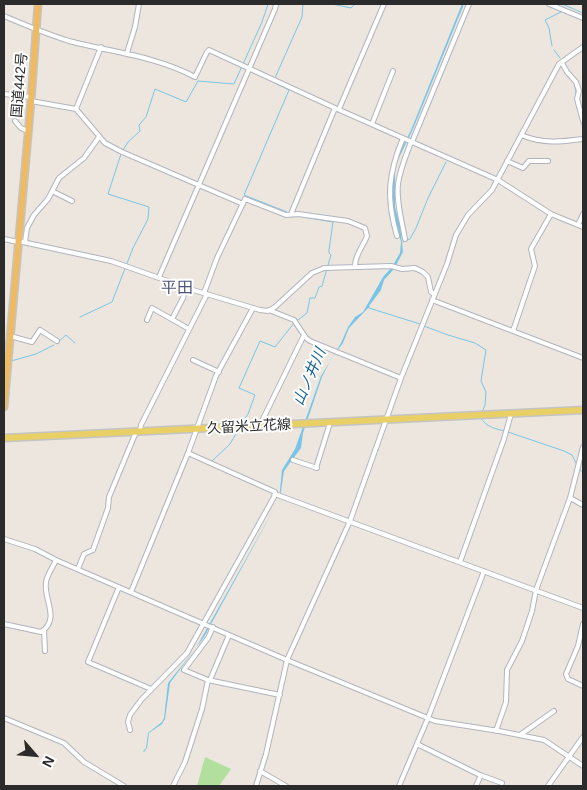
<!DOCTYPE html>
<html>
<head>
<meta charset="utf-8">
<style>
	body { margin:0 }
	#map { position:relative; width:587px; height:790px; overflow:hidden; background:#ece6de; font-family:Arial,sans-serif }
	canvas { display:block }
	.frame { position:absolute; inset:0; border:5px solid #2b2b2b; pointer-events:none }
	.north { position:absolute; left:10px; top:730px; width:50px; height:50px; -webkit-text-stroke:4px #fff; paint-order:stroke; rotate:117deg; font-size:14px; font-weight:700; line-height:20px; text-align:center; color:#2b2b2b }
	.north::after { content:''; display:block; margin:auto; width:18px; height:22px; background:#2b2b2b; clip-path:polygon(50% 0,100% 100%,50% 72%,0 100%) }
</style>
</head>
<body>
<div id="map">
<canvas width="587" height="790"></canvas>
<div class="frame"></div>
<div class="north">N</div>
</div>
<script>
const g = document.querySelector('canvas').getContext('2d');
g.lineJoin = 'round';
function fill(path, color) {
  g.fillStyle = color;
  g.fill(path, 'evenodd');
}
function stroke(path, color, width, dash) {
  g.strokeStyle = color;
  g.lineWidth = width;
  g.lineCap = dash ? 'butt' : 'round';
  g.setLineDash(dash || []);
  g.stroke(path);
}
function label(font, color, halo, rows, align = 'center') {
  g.font = font + ' Arial,"Noto Sans JP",sans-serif';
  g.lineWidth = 4;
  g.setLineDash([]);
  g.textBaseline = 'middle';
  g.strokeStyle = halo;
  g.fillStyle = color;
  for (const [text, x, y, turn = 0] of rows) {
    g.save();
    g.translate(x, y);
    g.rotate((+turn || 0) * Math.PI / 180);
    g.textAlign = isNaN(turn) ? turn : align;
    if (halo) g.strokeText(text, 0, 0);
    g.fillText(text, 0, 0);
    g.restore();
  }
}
const green = new Path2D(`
	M205,757L231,769L219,786H197Z`);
const water = new Path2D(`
	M462,4H464L413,129L395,166V207L400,225L403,252L394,269L384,280L381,290L369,306L370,307L368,308L349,328L343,343L331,359L322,377L303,433L301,448L284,471L280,498L204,637L170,683L165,719L162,724L149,733L147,748L144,752L143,751L146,748L148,733L162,722L164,718L168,683L196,648L279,500L282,470L295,449L321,376L341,343L348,327L355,317L363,312L383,277L392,267L400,253L401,242L394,216L391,182L397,158L411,130Z`);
const stream = new Path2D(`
	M332,4L351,8L355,4
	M562,4L583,13
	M552,46L549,28L545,20L561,12
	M554,50L560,58
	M567,75L574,83
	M275,78L302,17L303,4
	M575,87L576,92L575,100L578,111
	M579,113L583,128
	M123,150L128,142L140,131L139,125L146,117L155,89L186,102L198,81L234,84L262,22L268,4
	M403,242L410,239L416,228L428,198L446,162
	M369,308L420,324
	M80,317L112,302L133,248L148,219L149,207L108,194L121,154
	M424,326L448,335L475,343L486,350L481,381L486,392L485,405L482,412
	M57,343L66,335L75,343
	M11,361L36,354L54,345
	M481,418C486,427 496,429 505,431L564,451L572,455L577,465
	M243,421L248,414L255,395L239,388L260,341L275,347L294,323L307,313L310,298H315L319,287L322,286L331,255L329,253V250L333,222L298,216L291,217L287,212L244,195L289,90L273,82
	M212,461L230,444L237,432
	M579,468L583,473`);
const minor = new Path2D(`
	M549,4L583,18
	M4,16C25,25 47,34 69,41C111,52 156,56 195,77L207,52L209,50L335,108L498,180L551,214L583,227
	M127,53L135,27L139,4
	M562,63L567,72L576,82L579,91L577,99L583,121
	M4,94L32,97
	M31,101L76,109L105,143L122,152L243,204
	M76,109L101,47
	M339,109L384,4
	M15,121L21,128L28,131
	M372,124L393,71
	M521,135C543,144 560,142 583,139
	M412,142L469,4
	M507,161L523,168L529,161H548
	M52,191L72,201
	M291,214L335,108
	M578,225L583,214
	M397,236C386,198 388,174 403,138
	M4,239L18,242
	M405,239C402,221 396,202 398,184C400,169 406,156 411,142
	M18,241L111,261L193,290L260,310L268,311L275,307L312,273L324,268L391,266L402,269L415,268L423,272L428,277L431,292L434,294
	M25,242L27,228L34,215L48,199L59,178L84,158L99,137
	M159,277L275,9L276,4
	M204,293L217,258L245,199L286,215L298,214L348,221L365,228L367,236C363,247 355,254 355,266
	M432,300L583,358
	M269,310L294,320L306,338L310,341L401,378
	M172,319L183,298L186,287
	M147,320L152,308L189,329
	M513,331L535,266L531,249L551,214
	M10,336L32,342L40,330L57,341
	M193,360L219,372
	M260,425L304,335
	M140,431L141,425L207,294
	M293,460L317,468
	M316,468L330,423
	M275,494L583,608
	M570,498L583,505
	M4,539L35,549L56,560L287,660L435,721L499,731L544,740L583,766
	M460,562L504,439L511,414
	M78,569L84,554L93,550L108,508L109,497L136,432
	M119,587L88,662L151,689
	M131,592L188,453L216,376L253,308
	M4,624L41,632C61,619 43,599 46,582C47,575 53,567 56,560
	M583,624L578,646L566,674L568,679L583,686
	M213,627L208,638L184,670L208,680L280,695
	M44,630L45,651
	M210,680L229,635
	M4,718L64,743L84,762L124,786
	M130,730L128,722L130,715L141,700L187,653L274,497L275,492L188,453
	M496,731L506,702L507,670L522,641L532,611L536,590L570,498L583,447
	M520,735L554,711
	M417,744L480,775L502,783
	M260,771L286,786
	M173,786L185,762L202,709L208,680
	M256,786L266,754L287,660L350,521L401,378L447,264L456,235L468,215L492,190L559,64L583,47
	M399,786L428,718L484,571
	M476,786L481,775
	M548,786L583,737`);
const primary = new Path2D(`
	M4,438L583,410`);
const trunk = new Path2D(`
	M4,407L31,101L38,4`);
const streetNames = [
	["国道442号",20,85,-85],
	["久留米立花線",249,427,-3]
];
const waterNames = [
	["山ノ井川",310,377,-67]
];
const quarterNames = [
	["平田",177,289]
];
fill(green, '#b2df9e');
fill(water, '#77c6e7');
stroke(stream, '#77c6e7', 1);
stroke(minor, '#b1b4be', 6);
stroke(primary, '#c4c4c4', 9);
stroke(trunk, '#c4c4c4', 9);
stroke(minor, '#fff', 4);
stroke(primary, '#e8cf66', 6);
stroke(trunk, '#eeba63', 6);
label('14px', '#2b2b2b', '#fff', streetNames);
label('italic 15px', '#166494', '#fff', waterNames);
label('16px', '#4e5479', '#fff', quarterNames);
</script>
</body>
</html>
